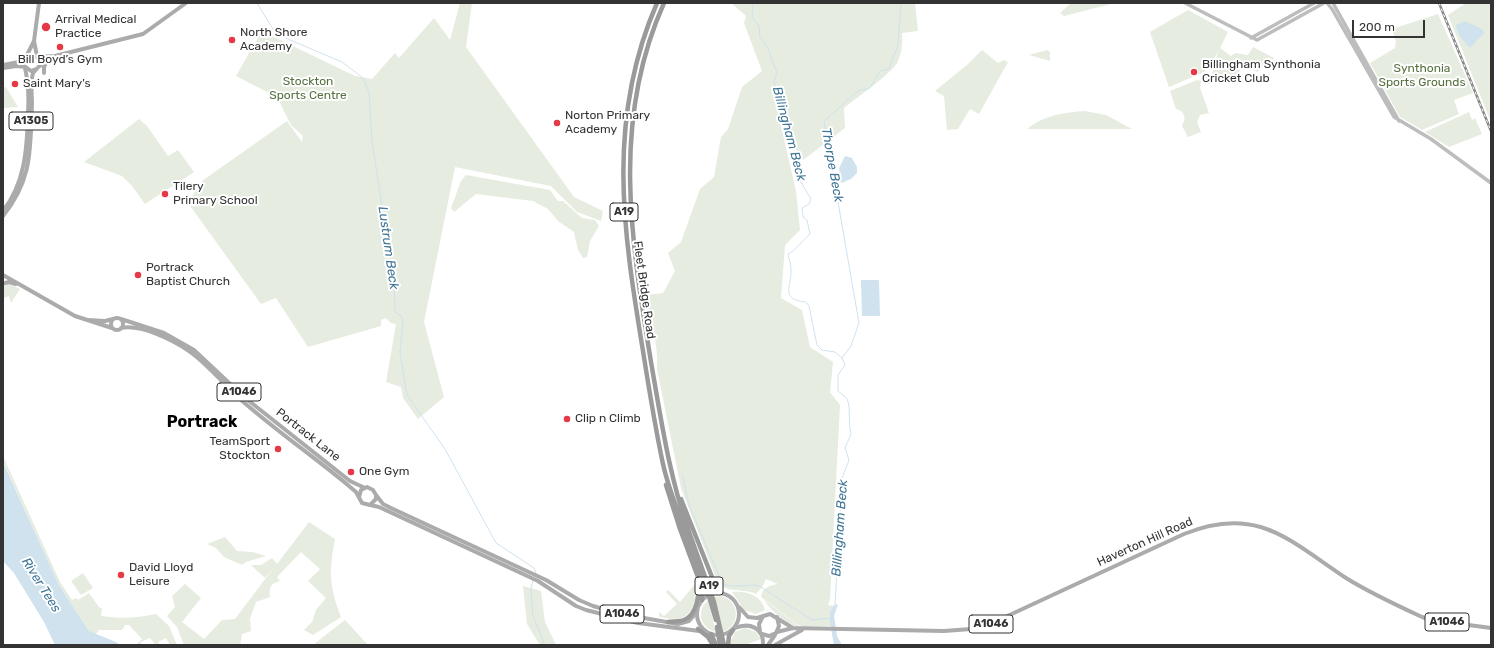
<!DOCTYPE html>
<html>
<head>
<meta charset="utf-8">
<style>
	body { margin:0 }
	#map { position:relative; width:1494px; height:648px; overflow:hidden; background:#fff; font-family:Rubik,sans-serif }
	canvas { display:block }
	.frame { position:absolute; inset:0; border:4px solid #333; pointer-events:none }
	.scale { position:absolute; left:1352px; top:20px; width:73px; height:18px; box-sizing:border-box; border:2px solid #333; border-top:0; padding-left:5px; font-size:12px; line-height:14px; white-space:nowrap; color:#333; -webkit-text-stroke:3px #fff; paint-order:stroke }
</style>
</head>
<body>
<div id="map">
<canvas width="1494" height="648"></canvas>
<div class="frame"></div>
<div class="scale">200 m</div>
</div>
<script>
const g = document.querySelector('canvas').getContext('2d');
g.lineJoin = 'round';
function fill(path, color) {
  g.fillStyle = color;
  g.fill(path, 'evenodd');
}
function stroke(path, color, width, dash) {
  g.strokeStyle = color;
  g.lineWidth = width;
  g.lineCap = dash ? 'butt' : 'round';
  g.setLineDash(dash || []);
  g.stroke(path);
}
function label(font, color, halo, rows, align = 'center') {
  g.font = font + ' Rubik,sans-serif';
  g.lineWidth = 4;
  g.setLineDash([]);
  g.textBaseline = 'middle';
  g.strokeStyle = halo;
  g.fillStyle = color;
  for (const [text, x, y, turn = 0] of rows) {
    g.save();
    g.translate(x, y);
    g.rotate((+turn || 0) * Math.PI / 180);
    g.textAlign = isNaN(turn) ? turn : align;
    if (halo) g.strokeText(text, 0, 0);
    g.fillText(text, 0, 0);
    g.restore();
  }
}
const green = new Path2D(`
	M460,3H472L466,47L574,197L603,211L601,221L577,212L551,186L455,167L424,322L444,397L418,419L403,398L401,387L386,382L396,324L391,323L386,318L381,320V326L308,347L276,298L261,304L188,203L202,181L287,121L302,142L303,136L291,125L280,103L271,94L236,76L259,36L268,34L355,76L372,79L395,53L399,58L434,18L450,40Z
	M731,3H915L918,31L902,33C903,42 902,52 898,61C893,73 856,98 844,108L845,128L803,160L781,126L796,191L800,230L785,245L781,298L802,310L810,347L833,362L830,392L840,405L830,599L828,605L833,606L830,612L831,626H801L797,624L761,597C762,588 770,585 778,584L766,579L763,586L756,594C744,588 729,594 718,583L681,488L657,369C659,342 649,319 645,292H648V295L663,293L675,271L668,253L681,242L700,189L714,177L721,137L728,129L742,87L762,71L744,23L746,16Z
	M1071,3H1115L1064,16L1060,13Z
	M1466,3H1491V122L1448,15Z
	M1188,10L1228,32L1220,48L1231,56L1235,53L1248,55L1253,47L1274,58L1257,72L1242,63L1237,78L1224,79L1210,84H1205L1201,77L1212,74L1218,51L1211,65L1204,72L1169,87L1150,32Z
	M1438,14L1473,93L1454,100L1459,114L1422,130L1400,117L1370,63L1395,48L1396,41L1392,29Z
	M982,50L998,63L1004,60L1008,62L979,114L970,109L958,129L947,130L944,96L935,91L967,65Z
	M1047,50L1050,52V61L1029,55Z
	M1197,80L1201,81L1200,88L1209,113L1200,115L1197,122L1201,132L1188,137L1182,126C1185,120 1186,116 1181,111L1176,109L1170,91Z
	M6,87L18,107L3,108V88Z
	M1085,111L1106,115L1132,129H1027C1043,116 1064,112 1085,111Z
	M1469,112L1472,120L1475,118L1482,134L1449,147L1425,132Z
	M139,119L147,126L168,156L178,150L194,172L145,204L132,186L122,176L84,162Z
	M466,175L550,190L558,201H563L582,218L595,220L599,226L590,241L587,257L583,258L578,250L574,232L558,221L548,209L533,201L476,194L454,212L451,208L461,181Z
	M3,280L20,289L11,303L9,296L3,298Z
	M3,456L60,582L72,600L76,598L78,600L89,593L99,607L102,609L101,616C120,619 138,618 156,614L169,626L177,645H170L166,638L158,642L160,645H156L150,638L141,642V645H136L142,639L129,625H125L122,630H99L95,635L89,631L59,585L3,461Z
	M309,522L335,539C329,571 329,586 341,617L313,635L304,630L312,622L316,610L326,598L308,581L320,569L301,552L277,577L280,581C270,584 269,587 270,597L256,602L250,619L251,631L242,634L240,645H184L177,627L167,616L175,607L172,596L185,584L201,598L182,622L204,639L222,620L235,619L275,566L265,578L251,565H261L272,558L277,564Z
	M225,537L237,551L252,552L266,556L246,562L242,565L224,557L216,548L207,544Z
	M83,573L93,588L81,595L71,581Z
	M696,583C699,594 693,615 681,618C674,620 666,618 659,617V612L664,616L677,604L666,592L668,590L680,602Z
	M523,586L541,591L545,622L556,645H540L527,624Z
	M732,592C745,591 761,594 765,610L756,614L744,610Z
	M721,596C740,601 741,625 723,632L714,597Z
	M708,600L716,632C700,628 696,611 708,600Z
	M764,600L799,626L798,627C785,622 772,612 764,600Z
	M345,620L368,645H313L341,623Z
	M745,628L756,632L761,639L745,645H729L735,632Z`);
const water = new Path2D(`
	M1465,21L1482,29L1484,33L1470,48C1464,41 1457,35 1456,25Z
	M845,156L852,158L857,167V173L851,179L841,183L839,168Z
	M861,280H879L880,316H862Z
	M3,462L59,585L89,631L116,642L120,645H55L44,622L14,573L3,561Z
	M838,604L834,616L837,636L842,645H834L830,623V612L833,606Z`);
const stream = new Path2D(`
	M257,3L276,34L342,62L363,78L369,92L372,142L394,281L395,312L401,316L403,321L400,353L407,395L445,449L496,543L534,568L536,573
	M753,3L752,18L759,26L760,37L768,48L777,73L774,81L796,157L795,163L799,172V179L811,199L809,204L802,208L803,217L807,220L810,234C801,241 798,249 788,254C789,259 791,265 791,270C792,285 779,300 806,302L809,306L817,345L822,350L835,352L842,358L845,365L838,375V391C840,393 845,396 847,399C851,406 848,424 851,434L845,448L849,460L842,478L835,605
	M842,358L851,346L859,323L824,121L858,91L870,88L880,71L889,69L898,45L901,3
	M682,474L689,505L722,583C734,590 746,583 759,586L812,620L831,618
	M533,580L531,589L533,616L545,645`);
const secondary = new Path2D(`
	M1185,3L1257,40L1324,3
	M1327,3L1332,9L1394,117L1431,139L1491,183
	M1333,3L1399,121
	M1251,38L1314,3`);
const primary = new Path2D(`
	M34,41L37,56
	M26,57L34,41L39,3
	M38,57L55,56L143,34L186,3
	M25,58L23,65L31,71L36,69
	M3,65L19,62L33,55L40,59V66
	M3,68L17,66L25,67
	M44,73V67L47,61
	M3,211C25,183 27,149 28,114C29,98 29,84 25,68
	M3,216C33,178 30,150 32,104C32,94 30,83 33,73L42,63L55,56
	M3,275L75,316L112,328
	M5,283L9,282L16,284
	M111 324a6 6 0 1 1 12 0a6 6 0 1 1-12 0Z
	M121,319L164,333L194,350L244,397L350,481L365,488
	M88,320L105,321L113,319
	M121,328C141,324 173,340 189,351C208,364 223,384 240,399C275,430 313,456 349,486L356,492L362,503L370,505L376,499V495L373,490L367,487L361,490L359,497
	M376,495L383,504L391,508L546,580L579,600L593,606L621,614L678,624L689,621L697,612
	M370,505L379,507L538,581L576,606L586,610L638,623L707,632
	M697 614a21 21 0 1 1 42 0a21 21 0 1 1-42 0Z
	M739,607L748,617L757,618L770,614L793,628
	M735,628C750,622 764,628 763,645
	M760,632L759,624L763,616
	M777,632L793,628L944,631L971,629L988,625L1184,534C1257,504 1290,541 1346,578C1370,593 1396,605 1422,617L1431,620L1491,628
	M762,634L769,636L776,633L779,626L777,617
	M768,645L775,635
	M775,645L802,630`);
const highway = new Path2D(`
	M657,3C606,120 623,230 643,351C649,389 655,427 663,464C668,487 677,509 685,531
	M664,3C611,121 631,239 651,362C661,419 669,475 688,529
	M666,485L680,529L702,588V600
	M681,499L716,587L722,593
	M668,622C673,621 679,622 684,620C697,615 700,594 698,582
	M698,629L708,637L713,645
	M711,634L716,645
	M728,645L729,636L733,630`);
const rail = new Path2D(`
	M1439,3L1491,131`);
const highwayBridge = new Path2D(`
	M688,529L714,602L724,645
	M685,531L708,593L716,620
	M717,627L720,645`);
const markers = [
	[46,27,5,"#e63946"],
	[232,40,4,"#e63946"],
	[60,47,4,"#e63946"],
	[1194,72,4,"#e63946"],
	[15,84,4,"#e63946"],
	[557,123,4,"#e63946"],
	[165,194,4,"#e63946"],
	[138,275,4,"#e63946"],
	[567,419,4,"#e63946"],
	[278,449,4,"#e63946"],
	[351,472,4,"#e63946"],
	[121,575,4,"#e63946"]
];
const shields = [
	[31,121,44],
	[624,212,28],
	[239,392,44],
	[709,586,28],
	[622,614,44],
	[1447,622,44],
	[991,624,44]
];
const shieldNames = [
	["A1305",31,121],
	["A19",624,212],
	["A1046",239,392],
	["A19",709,586],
	["A1046",622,614],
	["A1046",1447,622],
	["A1046",991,624]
];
const poiNames = [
	["Arrival Medical",55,20],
	["Practice",55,34],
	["North Shore",240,33],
	["Academy",240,47],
	["Bill Boyd’s Gym",60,60,"center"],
	["Billingham Synthonia",1202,65],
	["Cricket Club",1202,79],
	["Saint Mary's",23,84],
	["Norton Primary",565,116],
	["Academy",565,130],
	["Tilery",173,187],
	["Primary School",173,201],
	["Portrack",146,268],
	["Baptist Church",146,282],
	["Clip n Climb",575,419],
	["TeamSport",270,442,"right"],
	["Stockton",270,456,"right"],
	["One Gym",359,472],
	["David Lloyd",129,568],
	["Leisure",129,582]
];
const parkNames = [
	["Synthonia",1422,69],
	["Sports Grounds",1422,83],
	["Stockton",308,82],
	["Sports Centre",308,96]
];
const streetNames = [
	["Fleet Bridge Road",644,290,82],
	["Portrack Lane",308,435,38],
	["Haverton Hill Road",1145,542,-24]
];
const waterNames = [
	["Billingham Beck",789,134,75],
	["Thorpe Beck",832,165,80],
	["Lustrum Beck",388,248,82],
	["Billingham Beck",840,528,-86],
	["River Tees",41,585,58]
];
const districtNames = [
	["Portrack",202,422]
];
fill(green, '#e6ecdf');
fill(water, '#cfe2ee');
stroke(stream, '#cfe2ee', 1);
stroke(secondary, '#bdbdbd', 3.5);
stroke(primary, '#ababab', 4);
stroke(highway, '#9a9a9a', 4.5);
stroke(rail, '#888', 2.5);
stroke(rail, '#fff', 1, [3]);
stroke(highwayBridge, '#9a9a9a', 4.5);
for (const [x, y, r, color] of markers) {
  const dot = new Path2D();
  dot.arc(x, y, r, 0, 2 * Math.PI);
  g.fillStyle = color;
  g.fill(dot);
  stroke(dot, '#fff', 1.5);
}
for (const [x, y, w] of shields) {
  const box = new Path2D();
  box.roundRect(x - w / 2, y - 9, w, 18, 3);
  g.fillStyle = '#fff';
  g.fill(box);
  stroke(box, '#333', 1);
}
label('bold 11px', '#333', null, shieldNames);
label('12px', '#333', '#fff', poiNames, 'left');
label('12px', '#56703f', '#fff', parkNames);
label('12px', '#333', '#fff', streetNames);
label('italic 13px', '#3f7597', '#fff', waterNames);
label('bold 16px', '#000', '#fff', districtNames);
</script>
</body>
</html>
